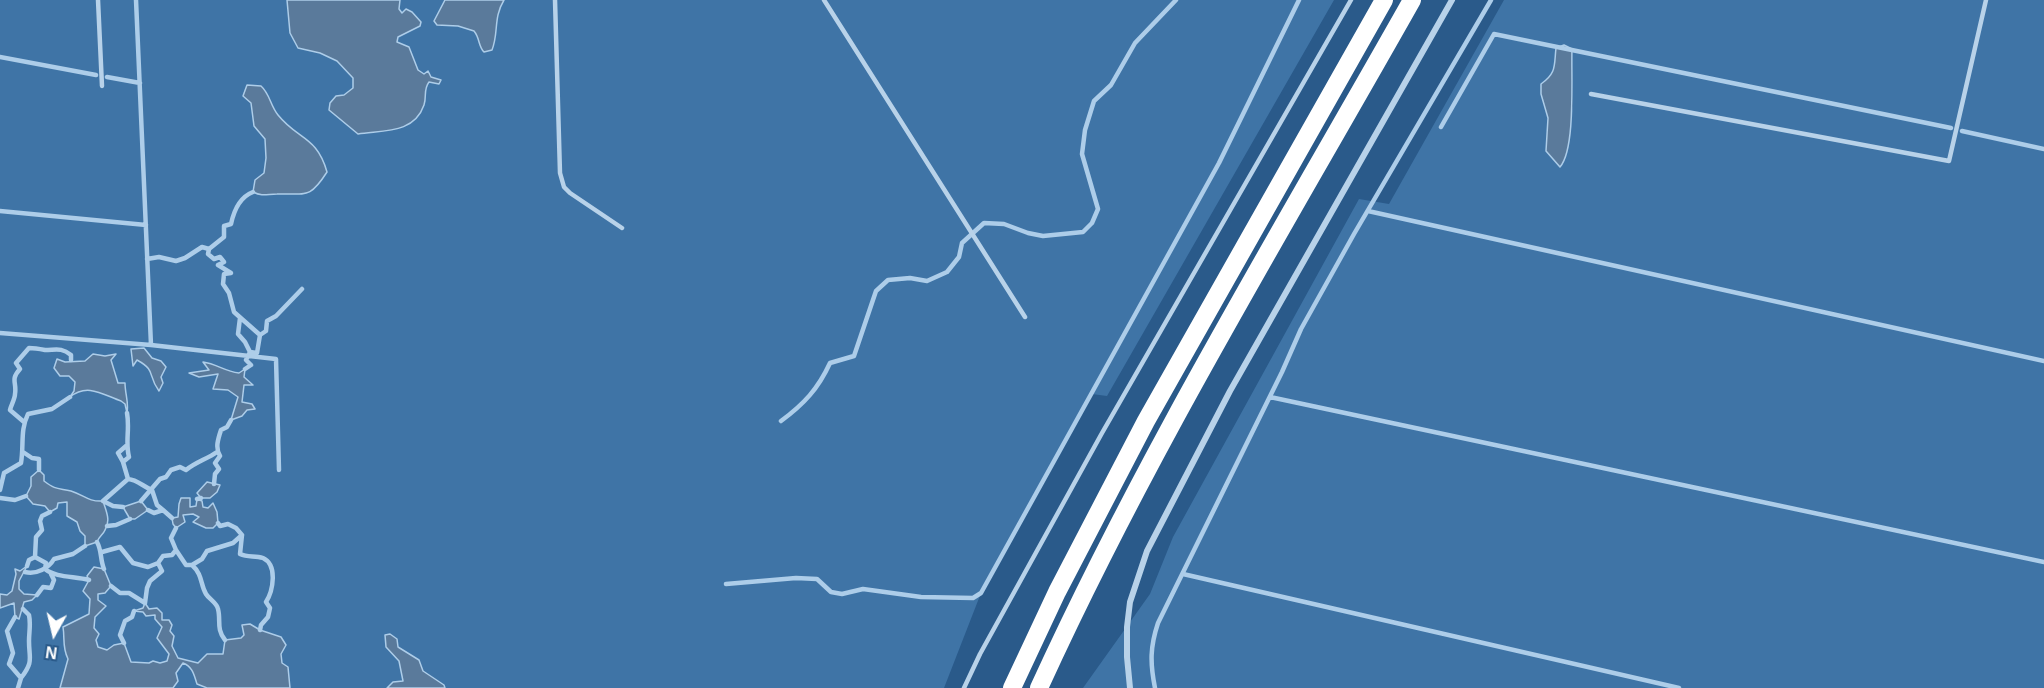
<!DOCTYPE html>
<html>
<head>
<meta charset="utf-8">
<style>
	body { margin:0 }
	#map { position:relative; width:2044px; height:688px; overflow:hidden; background:#2a5a8a; font-family:Helvetica,sans-serif }
	canvas { display:block }
	.north { position:absolute; left:24px; top:604px; width:60px; height:60px; -webkit-text-stroke:4px #2a5a8a; paint-order:stroke; rotate:188deg; font-size:16px; font-weight:700; line-height:24px; text-align:center; color:#fff }
	.north::after { content:''; display:block; margin:auto; width:21px; height:27px; background:#fff; clip-path:polygon(50% 0,100% 100%,50% 72%,0 100%) }
</style>
</head>
<body>
<div id="map">
<canvas width="2044" height="688"></canvas>
<div class="north">N</div>
</div>
<script>
const g = document.querySelector('canvas').getContext('2d');
g.lineJoin = 'round';
function fill(path, color) {
  g.fillStyle = color;
  g.fill(path, 'evenodd');
}
function stroke(path, color, width, dash) {
  g.strokeStyle = color;
  g.lineWidth = width;
  g.lineCap = dash ? 'butt' : 'round';
  g.setLineDash(dash || []);
  g.stroke(path);
}
const green = new Path2D(`
	M0,0H1334L1107,396L1092,394L981,593L944,688H0Z
	M1504,0H2044V688H1083L1150,594L1173,537L1359,199L1389,204ZM1556,48L1572,49L1573,106L1560,167L1546,151L1548,118L1546,107L1550,78L1555,67Z`);
const water = new Path2D(`
	M287,0H400L399,9L402,13L406,9L412,12L421,22L420,26L398,37L397,42L409,47L418,70L424,74L428,71L431,77L441,80L439,84L429,82C423,90 427,96 424,105C414,134 383,130 358,134L329,110L330,103L336,96L344,95L353,88V78L337,61L320,53L298,48L290,33Z
	M445,0H504C493,18 499,32 492,50L484,52C478,46 480,38 474,31L458,26L437,25L434,21Z
	M1564,45L1572,49C1571,74 1576,149 1560,167L1546,151L1548,118L1541,94V84C1557,73 1554,65 1556,48Z
	M247,85L261,86C270,94 270,105 278,115C298,140 317,136 327,172C309,200 306,193 277,194C267,194 263,197 253,192L255,180L264,173L266,158L265,139L254,126L251,103L243,96Z
	M144,348L152,358L161,361L166,367L161,377L163,383L159,391C147,375 157,371 137,360L133,366L131,349Z
	M93,354L105,356L116,354L111,360L118,383H125C125,394 129,402 127,413L125,404L121,401C102,394 87,383 70,397L74,391L75,382L69,376H60L54,368L57,359L65,362L85,361Z
	M203,362C217,364 224,371 239,373L245,369L244,377L253,385H244L242,402L252,404L255,409L247,410L242,416L231,420L238,397L228,390L213,389L218,374L199,377L189,373L209,370Z
	M39,470L44,475V481C56,490 57,488 71,491C84,495 88,502 103,501C106,511 111,520 105,530C103,535 99,536 97,542L85,546V536L80,531L77,522L67,516V502L58,503L57,508L50,512L45,506L33,504L26,496L31,486V477Z
	M207,482L220,485L217,492L210,498H201L197,493Z
	M181,498H190V507L196,506L197,499L202,501L203,507L208,508L213,503L217,512L218,523L213,528H206L193,522L199,517L193,514L183,515L185,522L176,528L173,524L172,518L178,517L179,504Z
	M141,501L148,510L135,519H130L123,507Z
	M27,566L19,581V589L24,594L37,595L32,600L24,602L19,619L15,617L14,603L0,608V594L7,595L12,591L16,574L15,569L20,571Z
	M94,567L104,569L111,586L105,593L98,594V600L106,606L95,617L94,628L99,634L96,640L98,647L107,650L114,645L124,643L131,662L149,663L153,661L160,663L167,661L169,654L157,638L162,627L155,619V615L146,616L143,612L134,611L143,608L145,603L149,609L157,608L162,613V620H169L172,625L170,631L174,636L172,646L178,658L198,663L207,654H223L225,640L241,638L244,635L242,625L250,624L260,630L281,637L286,645L281,654L282,663L288,667L290,688H207L197,684C194,675 193,667 183,663L176,673L178,681L173,688H60L68,659C62,647 65,639 63,627L89,614L90,599L83,591L89,580L87,576Z
	M390,634L397,639L398,647L419,660L423,671L444,685L445,688H387L393,682L403,681L399,661L386,647L385,635Z`);
const stream = new Path2D(`
	M136,0L151,345L276,359L279,470
	M0,57L96,75
	M107,77L140,83
	M1441,127L1494,34L1951,128
	M1962,131L2044,149
	M0,211L146,225
	M1368,211L2044,361
	M147,259L159,257L176,261L185,258L202,247L209,249
	M240,318L238,334L245,342L250,352
	M0,333L151,345
	M260,335L266,331L267,321L276,316L302,289
	M245,369L251,365L246,360L250,352L257,353L260,335L234,312L229,293L223,284L224,274L231,273L218,265L224,262L220,257L214,259L208,254L209,249L224,237V226L231,224C234,210 240,197 253,192
	M1270,397L2044,562
	M781,421C804,404 818,389 830,363L854,356L876,291L888,280L910,278L927,281L947,272L959,257L962,243L984,223L1004,224L1028,233L1043,236L1083,232L1092,223L1098,209L1082,154L1085,130L1094,101L1111,85L1135,43L1176,0
	M24,422L10,410C11,405 15,399 15,394C17,382 10,380 20,369L16,363L29,348C35,348 40,349 45,350C56,350 61,347 71,355V360
	M23,452L32,458L39,459V470
	M123,462L118,453L126,446
	M128,479C138,480 142,486 152,490L157,505L163,510
	M214,484L215,474L219,469L215,463L220,456C215,448 218,439 221,430L227,427L231,420
	M0,490L4,473L21,463C24,445 20,430 28,414L52,409L70,397
	M0,498L15,500L26,496
	M197,499L201,498
	M141,501L160,479L166,477L171,470L180,467L186,470C196,462 207,459 217,452
	M123,507L113,506L103,501L128,479L123,462L129,457C125,442 130,429 127,413
	M148,510L154,513L163,510L172,518
	M50,512L42,516L40,521L42,530L36,537L35,557L46,563L45,569C56,578 75,576 89,580
	M218,523L220,526L228,524L236,528L242,535L240,554C248,558 255,555 263,558C278,565 273,591 266,602L270,608L268,617L261,625L260,630
	M107,526L116,525L130,519
	M97,542C102,551 100,559 104,569
	M176,550L186,565H192C203,575 200,584 206,594C209,599 217,603 218,609C221,620 216,629 225,640
	M102,552L120,547L133,563L148,567L158,563
	M192,565L202,559L207,551L233,543L242,535
	M27,566L29,560L35,557
	M25,572C36,575 49,568 54,559L73,554L85,546
	M1183,574L1679,688
	M726,584L796,578L817,579L831,592L842,594L863,589L921,597L973,598L981,593L1219,163L1299,0
	M111,586L120,593H129L145,603L147,588L150,581L162,571L158,563L163,556L172,555L176,550L171,538L176,528
	M37,595L43,587L51,588L54,580L51,574
	M15,617L7,631L13,653L9,664L21,678L18,688
	M124,643L120,635L125,621L132,617L134,611
	M21,678C34,661 29,659 29,641C29,632 31,624 29,615L23,609
	M1155,688C1150,663 1150,647 1158,623L1282,372L1301,329L1354,234L1491,0`);
const lane = new Path2D(`
	M98,0L102,86
	M555,0L560,173L564,187L570,193L622,228
	M824,0L1025,317
	M1591,94L1949,161L1986,0
	M964,688L980,654L1102,433L1351,0`);
const street = new Path2D(`
	M1130,688L1127,657V627L1130,602L1147,551L1230,391L1452,0`);
const highway = new Path2D(`
	M1012,688L1057,592L1146,421L1384,0
	M1039,688C1147,451 1284,227 1412,0`);
fill(green, '#3f74a6');
fill(water, '#5a7a9b');
stroke(water, '#adcde9', 1.5);
stroke(stream, '#adcde9', 4.5);
stroke(lane, '#b8d2e9', 4.5);
stroke(street, '#b8d2e9', 6);
stroke(highway, '#fff', 18);
</script>
</body>
</html>
